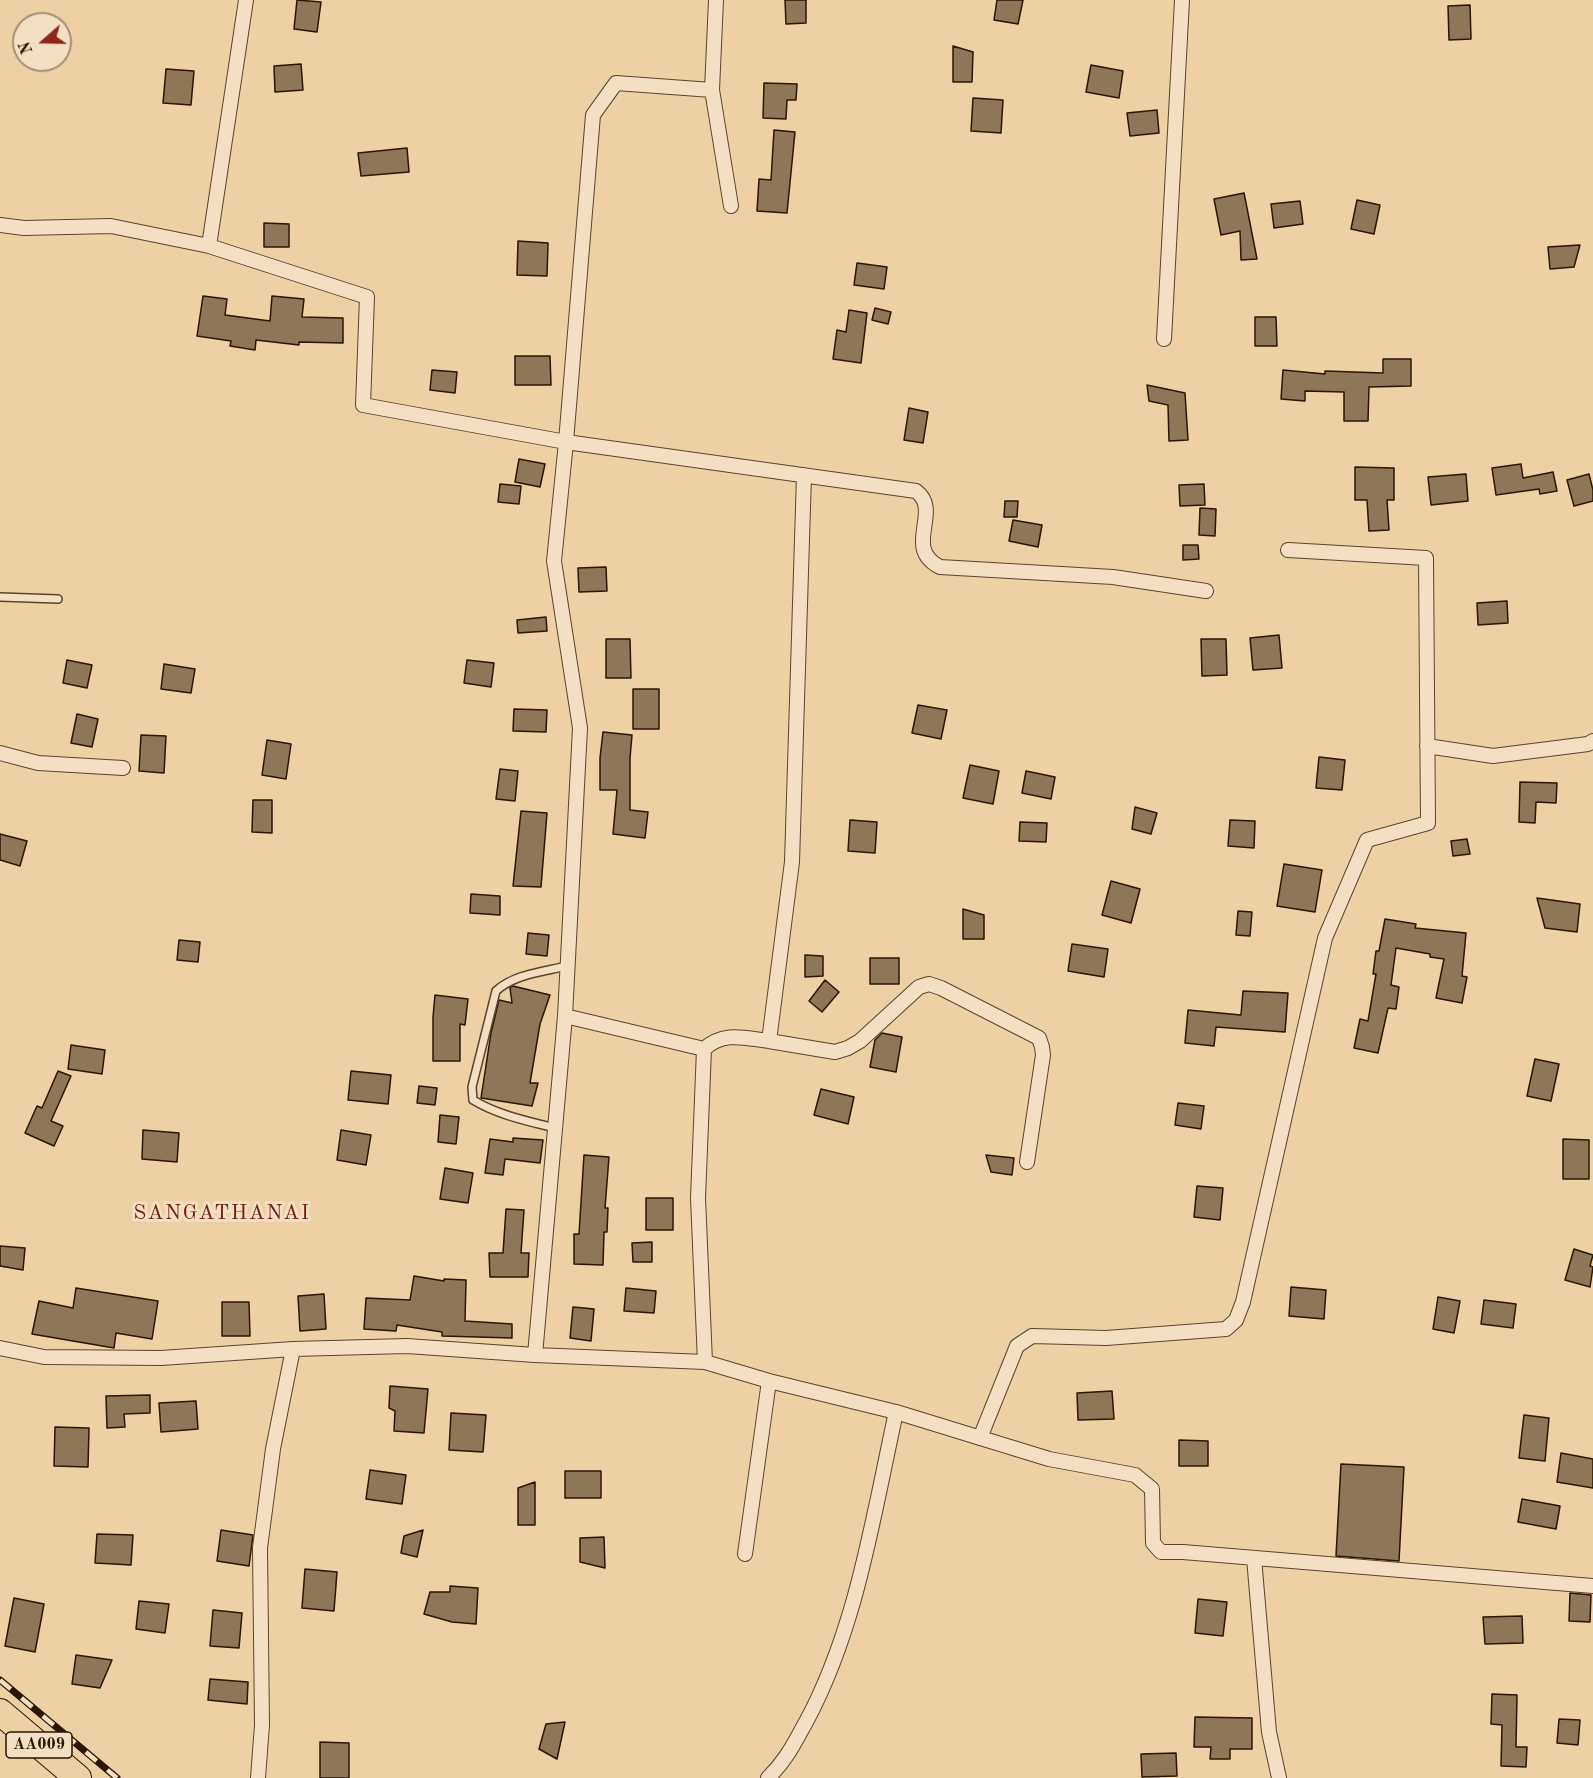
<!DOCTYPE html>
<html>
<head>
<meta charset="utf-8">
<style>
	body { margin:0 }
	#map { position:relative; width:1593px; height:1778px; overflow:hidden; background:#edd0a3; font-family:"Old Standard TT",serif }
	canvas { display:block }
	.north { position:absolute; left:12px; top:12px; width:60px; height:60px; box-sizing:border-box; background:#f3e0c3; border:2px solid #a29076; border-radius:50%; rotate:250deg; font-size:16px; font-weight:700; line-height:24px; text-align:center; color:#281702 }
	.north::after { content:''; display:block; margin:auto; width:21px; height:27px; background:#8f2418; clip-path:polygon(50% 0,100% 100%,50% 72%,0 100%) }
</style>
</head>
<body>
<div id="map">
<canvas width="1593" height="1778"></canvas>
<div class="north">N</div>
</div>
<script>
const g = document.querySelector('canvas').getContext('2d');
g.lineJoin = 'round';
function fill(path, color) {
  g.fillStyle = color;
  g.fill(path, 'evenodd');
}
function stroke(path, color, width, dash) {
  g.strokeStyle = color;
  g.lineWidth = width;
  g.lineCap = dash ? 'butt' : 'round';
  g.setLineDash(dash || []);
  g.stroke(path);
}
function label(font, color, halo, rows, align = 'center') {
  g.font = font + ' "Old Standard TT",serif';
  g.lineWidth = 6;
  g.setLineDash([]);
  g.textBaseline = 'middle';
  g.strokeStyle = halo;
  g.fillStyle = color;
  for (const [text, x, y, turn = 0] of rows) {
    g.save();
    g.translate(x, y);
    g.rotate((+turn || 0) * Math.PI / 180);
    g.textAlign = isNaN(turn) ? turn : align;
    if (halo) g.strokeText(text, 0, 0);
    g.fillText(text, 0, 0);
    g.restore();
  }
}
const building = new Path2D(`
	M297,0L321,2L317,32L294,29Z
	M785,0H806V23L786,24Z
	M997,0H1023L1018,24L994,20Z
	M1470,5L1471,39L1449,40L1448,6Z
	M953,46L973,52L972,82H953Z
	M301,64L303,90L275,92L274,66Z
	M1091,65L1123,71L1119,98L1086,92Z
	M166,69L194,71L191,105L163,103Z
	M764,83L797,84L796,100H787L786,119L763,118Z
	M973,98L1003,100L1001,133L971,131Z
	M1157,110L1159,133L1130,136L1127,113Z
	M774,130L795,132L787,213L757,211L759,179L771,180Z
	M407,148L409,172L361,176L358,153Z
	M1244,193L1247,208L1257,259L1241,260L1240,231L1221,235L1214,199Z
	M1357,200L1380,205L1374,234L1351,229Z
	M1300,201L1303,224L1274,228L1271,204Z
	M264,223L289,224V247H264Z
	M518,241L548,243L547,276L517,275Z
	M1580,245L1574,267L1550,269L1548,247Z
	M857,263L887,267L884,289L854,285Z
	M203,296L227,299L225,315L270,321L272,296L304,299L302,317L343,318V343L299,342V345L256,340L255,350L230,346L231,341L197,336Z
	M875,308L891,312L888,324L872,320Z
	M849,310L867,313L861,363L833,359L837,330L846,332Z
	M1255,317H1276L1277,346H1255Z
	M515,356H550L551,385H515Z
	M1383,359H1411V386L1369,387L1368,421H1344V392L1305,391V401L1281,399L1283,370L1325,374V371L1383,373Z
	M432,370L457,372L455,393L430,390Z
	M1147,385L1185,393L1188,440L1169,441L1168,405L1149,401Z
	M909,408L928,412L923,443L904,440Z
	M519,459L545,464L540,487L515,482Z
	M1521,464L1523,478L1553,472L1557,491L1540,494L1539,489L1496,495L1492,468Z
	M1355,467L1394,468V500H1387L1389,530L1369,531L1367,500H1355Z
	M1466,474L1468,501L1431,505L1428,477Z
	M1589,474L1593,490V501L1574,506L1567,480Z
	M500,484L521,486L519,504L498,502Z
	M1204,484L1205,505L1180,506L1179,485Z
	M1005,501H1018L1017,517H1004Z
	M1200,508L1216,509L1215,536L1199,535Z
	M1013,520L1042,525L1038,547L1009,541Z
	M1183,545H1198L1199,559L1183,560Z
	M606,567L607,591L579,592L578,568Z
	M1507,601L1508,623L1478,625L1477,603Z
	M546,617L547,631L518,633L517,620Z
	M1279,635L1282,668L1253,670L1250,638Z
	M606,639H630L631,678H606Z
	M1201,639H1226L1227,675L1202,676Z
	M67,660L92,665L87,688L63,683Z
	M467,660L494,663L491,687L464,683Z
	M164,664L195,669L191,693L161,689Z
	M633,689H659V729H633Z
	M918,705L947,710L941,739L912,733Z
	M514,709L547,710L546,732L513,731Z
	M77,714L98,719L92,747L71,743Z
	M603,732L632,735L630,758V810L648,812L645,838L613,834L617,790H600V758Z
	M141,735L166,736L164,773L139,771Z
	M267,740L291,744L286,779L262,775Z
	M1319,757L1345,760L1342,790L1316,788Z
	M970,765L999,771L993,804L963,798Z
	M500,769L518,771L515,801L496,799Z
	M1026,771L1055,777L1051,799L1022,793Z
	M1520,782L1557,783L1556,803L1536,802L1535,823L1519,822Z
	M253,800H272V833L252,832Z
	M1135,807L1157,813L1151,834L1132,829Z
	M521,811L547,813L541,887L513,886Z
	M850,820L877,822L875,853L848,851Z
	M1230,820L1255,821L1254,848L1228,846Z
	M1020,822L1047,823L1046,842L1019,841Z
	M0,834L27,841L20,866L0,860Z
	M1467,839L1470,854L1453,856L1451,841Z
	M1284,864L1322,870L1315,912L1277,906Z
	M1111,881L1140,889L1131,923L1102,915Z
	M471,894L500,896V915L470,913Z
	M1537,898L1580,904L1577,932L1545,928Z
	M963,909L984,915V939H963Z
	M1238,911L1252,912L1250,936L1236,935Z
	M1385,919L1416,924L1415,928L1466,933L1462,976L1467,977L1462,1003L1436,998L1444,959L1430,957V954L1396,948L1391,985L1399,987L1396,1009L1388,1008L1378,1053L1354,1048L1360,1019L1368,1021L1376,974H1373L1376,951H1379Z
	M528,933L549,935L547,956L526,954Z
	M179,940L200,942L198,962L177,960Z
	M1072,944L1108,949L1104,977L1068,971Z
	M805,955L823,956V976L805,977Z
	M870,958H899V984H870Z
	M825,980L839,992L822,1012L809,1001Z
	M513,986L550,995L540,1024L530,1083H538L532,1106L481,1098L491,1033L499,1000L512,1003L510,988Z
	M1243,991L1288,993L1285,1032L1216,1027L1214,1046L1185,1043L1188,1010L1241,1015Z
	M435,995L468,999L465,1025L460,1024V1061H433V1017Z
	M882,1033L902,1037L896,1072L870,1067L875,1040Z
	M71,1045L105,1050L102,1074L68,1069Z
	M1535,1059L1559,1064L1551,1101L1527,1096Z
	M58,1071L71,1076L51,1121L63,1126L54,1146L25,1133L37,1106L42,1108Z
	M351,1071L391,1075L388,1104L348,1100Z
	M419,1086L437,1088L435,1105L417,1103Z
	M821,1089L854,1097L848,1124L814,1115Z
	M1178,1103L1204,1106L1201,1129L1175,1125Z
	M440,1115L459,1117L456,1144L438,1142Z
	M143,1130L179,1133L177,1162L142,1159Z
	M341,1130L371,1135L366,1165L337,1160Z
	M513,1138L543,1140L540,1163L505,1159L503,1175L485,1173L490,1139L513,1142Z
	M1563,1139L1589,1140V1179H1563Z
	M584,1155L609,1157L605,1208H608L607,1232H604L603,1265L574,1264V1234H579Z
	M986,1155L1014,1158L1012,1175L991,1172Z
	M445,1168L473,1173L468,1203L440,1199Z
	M1197,1186L1223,1188L1220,1220L1194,1217Z
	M646,1198H673V1230H646Z
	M506,1209L524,1210L521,1253H529L528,1277H490L489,1253H503Z
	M652,1242V1262H633L632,1243Z
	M0,1246L25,1248L23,1270L0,1266Z
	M1574,1249L1593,1255L1590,1266L1593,1267L1590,1287L1565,1280Z
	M414,1276L444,1281V1279L466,1280L465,1321L512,1324V1338L442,1336V1332L397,1325L396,1331L364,1329L366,1298L410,1300Z
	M1291,1287L1326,1290L1324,1319L1289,1316Z
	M76,1288L158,1301L152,1339L116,1333L114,1348L32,1334L39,1301L73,1308Z
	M626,1288L656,1291L654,1313L624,1311Z
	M324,1294L326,1329L300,1331L298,1296Z
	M1438,1297L1460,1301L1454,1333L1433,1329Z
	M1484,1300L1516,1304L1513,1328L1481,1324Z
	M222,1302H249L250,1336H222Z
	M573,1307L594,1309L591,1341L570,1338Z
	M390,1386L428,1389L424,1433L394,1431L395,1411L389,1408Z
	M1112,1391L1114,1419L1078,1420L1077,1393Z
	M150,1395V1413L124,1414L125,1427L107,1428L106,1396Z
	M196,1401L198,1429L161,1432L159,1403Z
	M451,1413L486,1415L483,1452L449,1450Z
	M1524,1415L1549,1418L1545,1461L1519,1458Z
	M55,1427L89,1428L88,1467L54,1466Z
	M1179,1440L1208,1441V1466H1179Z
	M1561,1453L1593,1459V1488L1557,1482Z
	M1341,1464L1404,1467L1399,1561L1336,1556Z
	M370,1470L406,1475L402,1504L366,1499Z
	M565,1471H601V1498H565Z
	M535,1482V1525H518V1488Z
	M1522,1499L1560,1506L1556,1529L1518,1522Z
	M221,1530L253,1535L249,1566L217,1561Z
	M423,1530L417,1557L401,1553L404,1536Z
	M97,1534L133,1535L131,1565L95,1563Z
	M604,1537L605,1568L580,1562V1538Z
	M305,1569L337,1572L334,1611L302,1608Z
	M450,1586L478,1588L476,1624L452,1622L424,1614L430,1592H450Z
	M1570,1593L1591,1595L1590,1622L1569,1621Z
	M14,1598L44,1604L35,1652L5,1646Z
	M1198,1599L1227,1602L1223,1636L1195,1633Z
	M139,1601L169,1604L165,1633L136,1629Z
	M213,1610L242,1613L239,1648L210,1646Z
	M1522,1616L1523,1643L1485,1644L1483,1617Z
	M76,1655L112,1660L100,1688L72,1684Z
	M210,1679L248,1682L247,1704L208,1700Z
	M1492,1694L1517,1695L1516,1747H1527L1526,1767L1501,1766L1502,1725L1491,1724Z
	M1195,1717L1252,1718V1749H1230V1759H1210L1211,1747H1194Z
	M1559,1719L1580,1720L1578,1745L1557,1743Z
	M565,1722L557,1759L539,1749L546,1724Z
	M320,1742L349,1743V1778H320Z
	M1176,1753L1177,1776L1142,1777L1141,1754Z`);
const lane = new Path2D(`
	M0,597L58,599
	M555,1128C527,1121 498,1115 473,1100L472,1087L496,991C514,974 543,972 567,966`);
const street = new Path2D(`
	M716,0L712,90L731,206
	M0,225L24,228L111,226L209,246L246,0
	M209,246L367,297L363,405L566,442L916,491C943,511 902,548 940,567L1113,577L1206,591
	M1164,339L1182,0
	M1427,746L1493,756L1588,744L1593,741
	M0,753L38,763L123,768
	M565,1016L704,1049
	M769,1041L835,1052L848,1048L860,1041L919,987L929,984L941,988L1039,1038L1042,1047L1043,1055L1027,1162
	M0,1348L44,1357L161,1358L293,1349L407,1346L535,1355L705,1362L769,1381L896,1412L1049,1459L1135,1475L1152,1489L1153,1543L1161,1552H1183L1593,1586
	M535,1355L565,1016L580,728L554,561L566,442L593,115L616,83L712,90
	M705,1362L698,1198L704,1049C724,1031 744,1038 769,1041L792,862L804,475
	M980,1438L1017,1346L1032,1336L1106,1338L1226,1329L1236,1320L1243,1302L1325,938L1367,840L1428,823L1426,558L1288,550
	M745,1554L769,1381
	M1254,1558L1269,1732L1279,1778
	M258,1778L262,1725L260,1548L273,1449L293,1349
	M768,1778C787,1759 793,1745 806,1722C857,1627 873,1517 896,1412`);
const highway = new Path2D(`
	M0,1712L78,1778`);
const rail = new Path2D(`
	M0,1680L117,1778`);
const shields = [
	[39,1745,66]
];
const shieldNames = [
	["AA009",39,1745]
];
const quarterNames = [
	["SANGATHANAI",222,1213]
];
fill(building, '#8e7756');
stroke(building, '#281702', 1.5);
stroke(lane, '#59452a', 10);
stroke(street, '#59452a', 16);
stroke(highway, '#281702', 28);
stroke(lane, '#f3e0c3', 7);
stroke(street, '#f3e0c3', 14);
stroke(highway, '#edd0a3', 26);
stroke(rail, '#281702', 7);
stroke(rail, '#f3e0c3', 4.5, [14]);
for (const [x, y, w] of shields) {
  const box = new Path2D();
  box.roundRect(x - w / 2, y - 13, w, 26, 4.5);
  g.fillStyle = '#f3e0c3';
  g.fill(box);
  stroke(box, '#281702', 1.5);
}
label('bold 16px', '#281702', null, shieldNames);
g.letterSpacing = '1.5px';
label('21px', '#7a1f14', '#f3e0c3', quarterNames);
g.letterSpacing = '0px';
</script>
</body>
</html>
